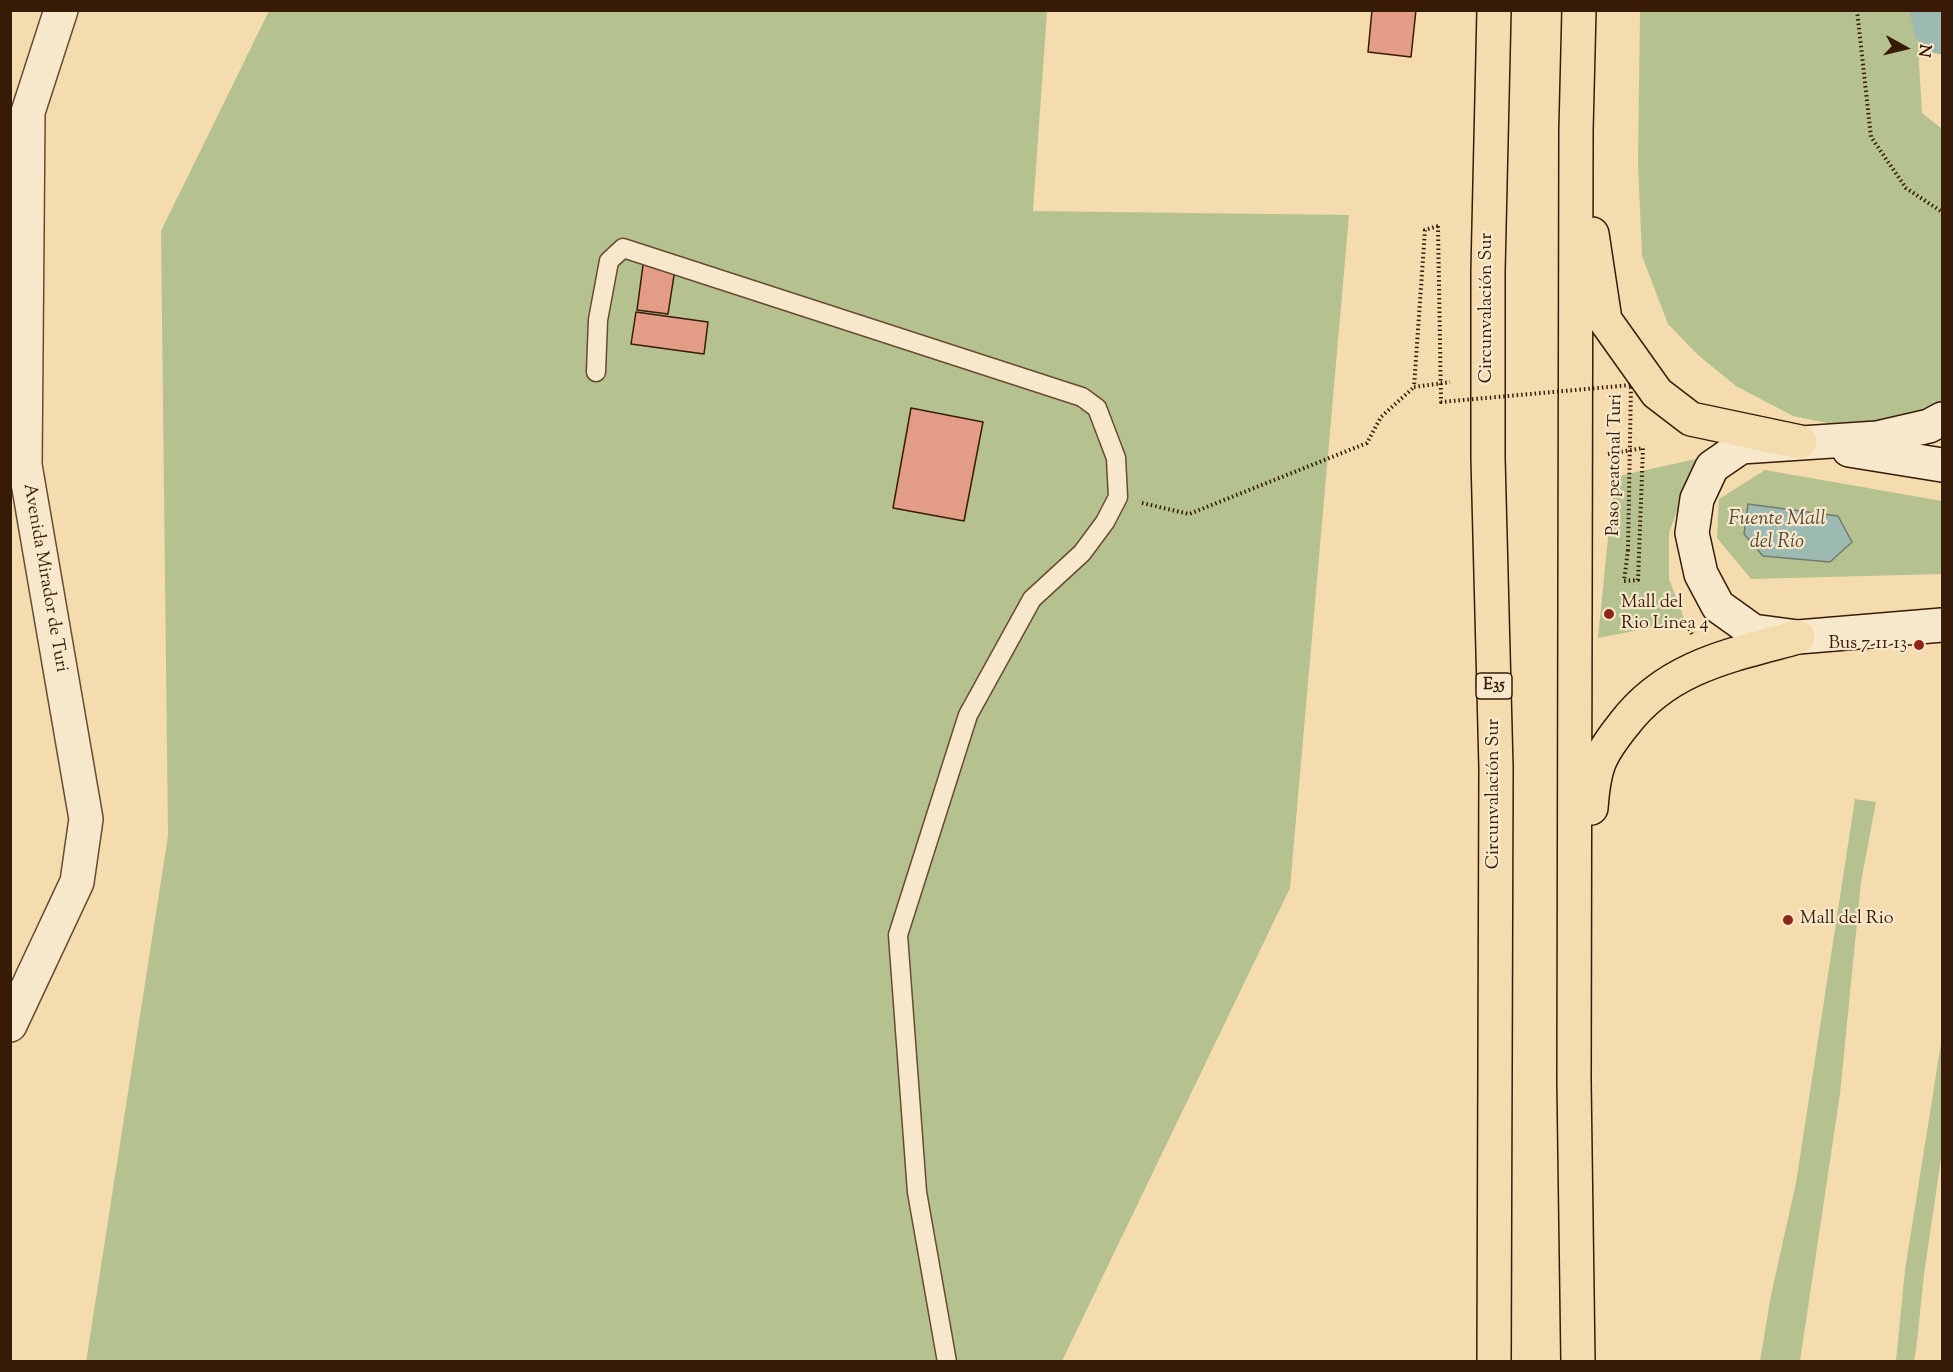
<!DOCTYPE html>
<html>
<head>
<meta charset="utf-8">
<style>
	body { margin:0 }
	#map { position:relative; width:1953px; height:1372px; overflow:hidden; background:#f4dcaf; font-family:"Sorts Mill Goudy",serif }
	canvas { display:block }
	.frame { position:absolute; inset:0; border:12px solid #371b07; pointer-events:none }
	.north { position:absolute; left:1875px; top:18px; width:60px; height:60px; -webkit-text-stroke:4px #f8e8cb; paint-order:stroke; rotate:98deg; font-size:16px; font-weight:700; line-height:24px; text-align:center; color:#371b07 }
	.north::after { content:''; display:block; margin:auto; width:21px; height:27px; background:#371b07; clip-path:polygon(50% 0,100% 100%,50% 72%,0 100%) }
</style>
</head>
<body>
<div id="map">
<canvas width="1953" height="1372"></canvas>
<div class="frame"></div>
<div class="north">N</div>
</div>
<script>
const g = document.querySelector('canvas').getContext('2d');
g.lineJoin = 'round';
function fill(path, color) {
  g.fillStyle = color;
  g.fill(path, 'evenodd');
}
function stroke(path, color, width, dash) {
  g.strokeStyle = color;
  g.lineWidth = width;
  g.lineCap = dash ? 'butt' : 'round';
  g.setLineDash(dash || []);
  g.stroke(path);
}
function label(font, color, halo, rows, align = 'center') {
  g.font = font + ' "Sorts Mill Goudy",serif';
  g.lineWidth = 4.5;
  g.setLineDash([]);
  g.textBaseline = 'middle';
  g.strokeStyle = halo;
  g.fillStyle = color;
  for (const [text, x, y, turn = 0] of rows) {
    g.save();
    g.translate(x, y);
    g.rotate((+turn || 0) * Math.PI / 180);
    g.textAlign = isNaN(turn) ? turn : align;
    if (halo) g.strokeText(text, 0, 0);
    g.fillText(text, 0, 0);
    g.restore();
  }
}
const green = new Path2D(`
	M269,11H1047L1033,211L1349,215L1290,888L1062,1361L86,1362L168,836L161,231Z
	M1640,11H1916L1922,113L1942,129V404L1923,415L1852,428L1793,416L1736,386L1698,355L1668,324L1642,256L1638,163Z
	M1696,459L1669,533V579L1685,621L1598,638L1614,477Z
	M1765,470L1942,501V574L1751,579L1717,538L1719,499Z
	M1855,799L1876,802L1861,882L1840,1094L1800,1361H1760L1771,1295L1796,1183Z
	M1942,1037V1152L1924,1274L1916,1351L1914,1361H1896L1905,1270Z`);
const water = new Path2D(`
	M1748,504L1838,516L1852,542L1830,562L1763,556L1744,534Z`);
const river = new Path2D(`
	M1939,10L1942,25`);
const building = new Path2D(`
	M1372,10H1416L1411,57L1368,52Z
	M643,265L675,269L668,314L637,310Z
	M636,312L708,322L704,354L631,344Z
	M911,408L983,422L964,521L893,508Z`);
const path = new Path2D(`
	M1857,10L1871,137L1906,188L1942,212
	M1438,226L1425,230L1414,387L1450,382
	M1608,454L1643,448L1638,580L1624,581L1628,550
	M1142,503L1189,514L1367,443L1381,417L1414,387
	M1685,621L1692,634`);
const lane = new Path2D(`
	M596,372L598,320L609,261L623,248L1082,397L1097,408L1116,458L1118,497L1105,522L1082,553L1032,599L968,715L898,935L917,1192L947,1362`);
const street = new Path2D(`
	M10,1025L77,882L86,819L25,465L28,112L61,10`);
const secondary = new Path2D(`
	M1942,419L1929,426L1877,438L1741,447L1712,467L1697,499L1692,533L1701,574L1718,606L1753,631L1798,637L1942,625
	M1849,450L1942,465`);
const highway = new Path2D(`
	M1592,234L1605,320L1657,393L1691,419L1800,442
	M1591,808C1594,767 1599,755 1624,724C1668,666 1732,655 1798,637
	M1494,1362L1496,768L1488,458V271L1494,10
	M1578,1362L1574,1081L1576,130L1579,10`);
const pathBridge = new Path2D(`
	M1438,226L1441,402L1631,385L1628,550`);
const markers = [
	[1609,614,6,"#8f2418"],
	[1919,645,6,"#8f2418"],
	[1788,920,6,"#8f2418"]
];
const shields = [
	[1494,686,36]
];
const shieldNames = [
	["E35",1494,686]
];
const streetNames = [
	["Circunvalación Sur",1488,308,-90],
	["Paso peatonal Turi",1616,465,-89],
	["Avenida Mirador de Turi",44,578,80],
	["Circunvalación Sur",1495,794,-90]
];
const poiNames = [
	["Mall del",1621,604],
	["Rio Linea 4",1621,625],
	["Bus 7-11-13",1907,645,"right"],
	["Mall del Rio",1800,920]
];
const waterNames = [
	["Fuente Mall",1777,521],
	["del Río",1777,544]
];
fill(green, '#b5c290');
fill(water, '#9cbab1');
stroke(water, '#747a6d', 1.5);
stroke(river, '#9cbab1', 58);
fill(building, '#e39c85');
stroke(building, '#371b07', 1.5);
stroke(lane, '#664b31', 21);
stroke(street, '#664b31', 36);
stroke(secondary, '#371b07', 36);
stroke(highway, '#371b07', 36);
stroke(path, '#371b07', 4, [1.5, 3]);
stroke(lane, '#f8e8cb', 18);
stroke(street, '#f8e8cb', 33);
stroke(secondary, '#f8e8cb', 33);
stroke(highway, '#f4dcaf', 33);
stroke(pathBridge, '#371b07', 4, [1.5, 3]);
for (const [x, y, r, color] of markers) {
  const dot = new Path2D();
  dot.arc(x, y, r, 0, 2 * Math.PI);
  g.fillStyle = color;
  g.fill(dot);
  stroke(dot, '#f8e8cb', 2);
}
for (const [x, y, w] of shields) {
  const box = new Path2D();
  box.roundRect(x - w / 2, y - 13, w, 26, 4.5);
  g.fillStyle = '#f8e8cb';
  g.fill(box);
  stroke(box, '#371b07', 1.5);
}
label('bold 16px', '#371b07', null, shieldNames);
label('18px', '#371b07', '#f8e8cb', streetNames);
label('18px', '#371b07', '#f8e8cb', poiNames, 'left');
label('italic 20px', '#554b3a', '#f8e8cb', waterNames);
</script>
</body>
</html>
